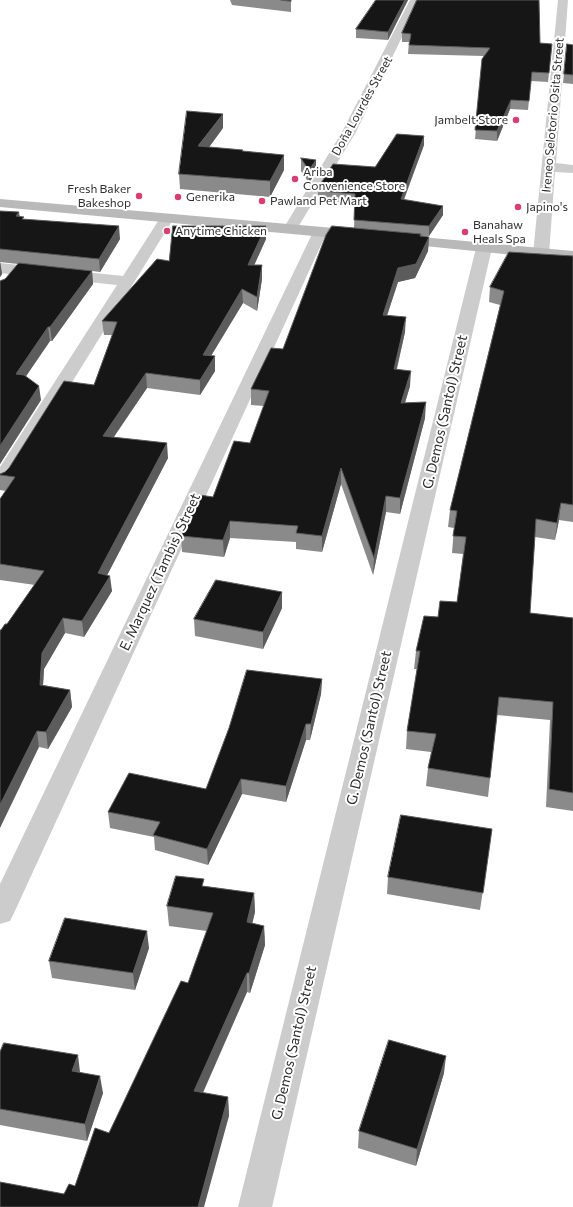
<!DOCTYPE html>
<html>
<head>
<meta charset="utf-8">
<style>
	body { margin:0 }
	canvas { display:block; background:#fff }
</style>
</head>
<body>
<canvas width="573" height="1207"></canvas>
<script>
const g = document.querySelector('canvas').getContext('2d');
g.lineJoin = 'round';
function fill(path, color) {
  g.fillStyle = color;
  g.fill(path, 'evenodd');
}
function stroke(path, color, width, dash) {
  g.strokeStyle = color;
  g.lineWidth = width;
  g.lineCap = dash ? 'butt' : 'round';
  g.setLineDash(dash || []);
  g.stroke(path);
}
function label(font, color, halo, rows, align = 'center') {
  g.font = font + ' Commissioner,sans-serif';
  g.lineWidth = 4;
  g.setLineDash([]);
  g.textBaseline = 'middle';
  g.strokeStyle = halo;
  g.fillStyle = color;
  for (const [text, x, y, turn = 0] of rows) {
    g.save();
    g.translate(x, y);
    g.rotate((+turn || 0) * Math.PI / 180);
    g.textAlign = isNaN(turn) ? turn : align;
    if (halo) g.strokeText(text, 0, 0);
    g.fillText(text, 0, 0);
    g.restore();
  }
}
const minor = new Path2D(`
	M410,0H420L356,132L295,232H285L283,229L342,132Z
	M558,0H568L556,163L573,165V173L555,172L549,254L546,257H536L533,254Z
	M167,214L172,215L174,218L10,482L7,486L0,488V467L117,285L0,273V263L123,276L162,215Z
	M320,228L325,229L327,232L14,913L10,921L0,924V884L313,232L315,229Z
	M484,243L489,245L492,248L272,1207H238L476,248L479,245Z`);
const secondary = new Path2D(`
	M0,199L357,230L362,232L365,235L362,238L357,240L0,207Z
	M400,235L573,251V261L395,243L392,240L395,237Z`);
const wall = new Path2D(`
	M230,0H291V12L232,5Z
	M408,0L388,40L356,38V29Z
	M402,33L540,43L549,73L548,82L531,81L528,110L510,109L497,141L475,139L482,59L484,56L408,54L409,42H402Z
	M567,44L573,45V84L563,83Z
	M223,128L209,147L243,151L284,155V170L270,197L180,189L179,174Z
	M424,145L404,200L443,215L429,236H421L429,237L428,251L415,278L398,282L387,316L405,332L397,369L410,386L405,403L425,418L400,514L386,512L373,575L341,484L322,552L296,549V542L230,538L224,557L182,552L181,536L213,497L250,443L264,406L251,405V389L283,349L354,228L355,203L320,201L318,197V188L375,167Z
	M301,158L316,172L309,183L301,171Z
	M0,211L20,216L25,220L120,239L100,272L92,271L93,284L52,341H50L26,376L41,400L0,464V281L5,279L18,264L0,262L2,274L0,277Z
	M266,226V239L254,265L262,279L257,311L243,303L211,356L215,371L200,395L147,388L114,437L168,458L107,575L112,591L84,637L65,633L44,669L43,685L70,690L72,707L48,749L39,747L1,630L7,624L35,585L0,580V499L6,491L0,490V474L5,472L94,385L112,335H104L102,321L169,261Z
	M573,256V522L559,520L555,540L535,537L530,613L573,618V811L546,807L550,720L497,715L488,797L426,786L428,768L431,752L406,749L407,731L417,669H414L416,651L438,617L457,602L463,554L452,553L454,528L448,527L450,510L500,305L489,302L490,287Z
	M282,608L263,649L195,636L194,619Z
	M322,679L321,694L310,740H306L286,802L242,794L208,865L155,850L154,837L110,828L108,812L206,789Z
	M492,829L480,910L387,894L388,877Z
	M204,886L254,893L255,912L252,923L264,926L265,945L250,993L247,992L203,1093L228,1097L229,1116L64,1194L75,1186L109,1133L188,983L207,931L169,926L167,906Z
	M149,948L135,990L52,978L49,961Z
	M0,1052L80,1072L103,1093L87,1141L0,1125Z
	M444,1073L416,1166L358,1148L359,1131Z`);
const shadedWall = new Path2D(`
	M405,0H408L388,40V32Z
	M511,100L510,109L497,141V131Z
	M223,114V128L199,161L198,146Z
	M424,136V145L400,209L401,199Z
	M284,155V170L270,197V181Z
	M316,160V172L309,183V170Z
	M443,206V215L429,236V226Z
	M19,212L21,225L16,216Z
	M119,226L120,239L100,272L99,259Z
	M266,226V239L248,279V265Z
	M429,237L428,251L415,278L398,282L382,330L383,315L398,268Z
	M0,261L2,274L0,277Z
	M262,265V279L257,311V297Z
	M92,271L93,284L52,341L50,327Z
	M242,289L243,303L203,369V355Z
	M406,317L405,332L393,384L394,369Z
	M48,327L50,341L18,388L16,374Z
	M215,356V371L200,395V380Z
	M411,371L410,386L400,419L401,403Z
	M146,373L147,388L104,451L103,436Z
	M39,386L41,400L0,464V446Z
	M426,402L425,418L400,514V498Z
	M167,443L168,458L100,589L98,573Z
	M341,468V484L322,552V536Z
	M386,496V512L373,575L374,558Z
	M561,503L559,520L555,540L557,523Z
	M230,521V538L224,557L223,540Z
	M110,576L112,591L84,637L82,621Z
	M282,592V608L263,649V632Z
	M63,618L65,633L44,669L42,701L40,685L42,653Z
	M322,679L321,694L310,740L311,724Z
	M70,690L72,707L48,749L46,732Z
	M306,724V740L286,802V786Z
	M37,731L39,747L0,828V805Z
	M241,779L242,794L208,865L207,849Z
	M254,893L255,912L248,942L247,922Z
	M264,926L265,945L250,993L249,973Z
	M147,931L149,948L135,990L133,973Z
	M247,973V992L195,1110L194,1091Z
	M78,1055L80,1072L72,1071Z
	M446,1056L444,1073L416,1166L417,1149Z
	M100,1076L103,1093L87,1141L85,1124Z
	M228,1097L229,1116L204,1207H198Z`);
const building = new Path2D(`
	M281,0H291V1Z
	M376,0H405L388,32L356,29Z
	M417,0H539L540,43L552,44L549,73L532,72L529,101L511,100L497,131L475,130L482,59L490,48L409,45L411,34L402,33Z
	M567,44L573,45V75L564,74Z
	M187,111L223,114L198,146L243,150L242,151L284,155L270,181L179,174Z
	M397,134L424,136L401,199L443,206L429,226L354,220L355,194L320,191L318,188L333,164L375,167Z
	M301,158L316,160L309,170Z
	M0,211L19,212L16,216L24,217L22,219L119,226L99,259L0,249Z
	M173,226H266L248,265H262L257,297L242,289L203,355L215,356L200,380L146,373L103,436L167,443L98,573L110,576L82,621L63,618L42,653L40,685L70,690L46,732L37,731L0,805V630H1L5,624H7L44,571L0,564V499L15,477L0,475V474L5,472L9,468L64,381L94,385L117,322L102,321L157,259L169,261Z
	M332,226L421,234L420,236L429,237L416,264L398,268L383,315L406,317L394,369L411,371L401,403L426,402L400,498L386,496L374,558L341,468L322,536L296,533L298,526L230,521L223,540L181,536L200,495L213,497L234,441L250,443L269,391L251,389L271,348L283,349L326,235Z
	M509,252L573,256V505L561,503L557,523L536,519L530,613L573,618V793L549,789L553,702L499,697L490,778L428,768L436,734L407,731L420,651H416L424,616L438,617L440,601L457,602L466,537L453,536L457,511L450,510L504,291L490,287Z
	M19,263L92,271L50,327H48L16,374L24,375L39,386L0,446V281L5,279Z
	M216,580L282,592L263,632L194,619Z
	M247,670L322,679L311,724H306L286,786L241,779L207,849L153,835L160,822L108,812L129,773L206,789L229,728Z
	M401,815L492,829L483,893L388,877Z
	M176,876L204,879L202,886L254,893L247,922L264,926L249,973H247L194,1091L228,1097L198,1207H0V1182L64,1194L69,1184L75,1186L95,1128L109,1133L181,981L188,983L213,913L167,906Z
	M65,918L147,931L133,973L49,961Z
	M389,1040L446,1056L417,1149L359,1131Z
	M4,1043L78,1055L72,1071L100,1076L85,1124L0,1109V1052Z`);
const markers = [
	[516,120,4,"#d93d74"],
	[295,179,4,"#d93d74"],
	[139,196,4,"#d93d74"],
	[178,197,4,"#d93d74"],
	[262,201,4,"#d93d74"],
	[518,207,4,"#d93d74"],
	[167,231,4,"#d93d74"],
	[465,232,4,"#d93d74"]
];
const farStreetnames = [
	["Doña Lourdes Street",362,106,-61],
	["Ireneo Selotorio Osita Street",553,115,-85]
];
const farPoinames = [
	["Jambelt Store",508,120,"right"],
	["Ariba",303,172],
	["Convenience Store",303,186],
	["Fresh Baker",131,189,"right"],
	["Bakeshop",131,203,"right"],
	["Generika",186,197],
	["Pawland Pet Mart",270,201],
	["Japino's",526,207],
	["Banahaw",473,225],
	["Heals Spa",473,239],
	["Anytime Chicken",175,231]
];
const streetNames = [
	["G. Demos (Santol) Street",445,412,-77],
	["E. Marquez (Tambis) Street",160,572,-65],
	["G. Demos (Santol) Street",369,728,-77],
	["G. Demos (Santol) Street",294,1043,-77]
];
fill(minor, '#ccc');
fill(secondary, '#b9b9b9');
fill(wall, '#8a8a8a');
fill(shadedWall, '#5c5c5c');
fill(building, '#161616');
stroke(building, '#5c5c5c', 1);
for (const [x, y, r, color] of markers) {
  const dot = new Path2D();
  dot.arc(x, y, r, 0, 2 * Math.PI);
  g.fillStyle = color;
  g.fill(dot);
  stroke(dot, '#fff', 1.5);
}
label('12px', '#2f2f2f', '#fff', farStreetnames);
label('12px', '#2f2f2f', '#fff', farPoinames, 'left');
label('14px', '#2f2f2f', '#fff', streetNames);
</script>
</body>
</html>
